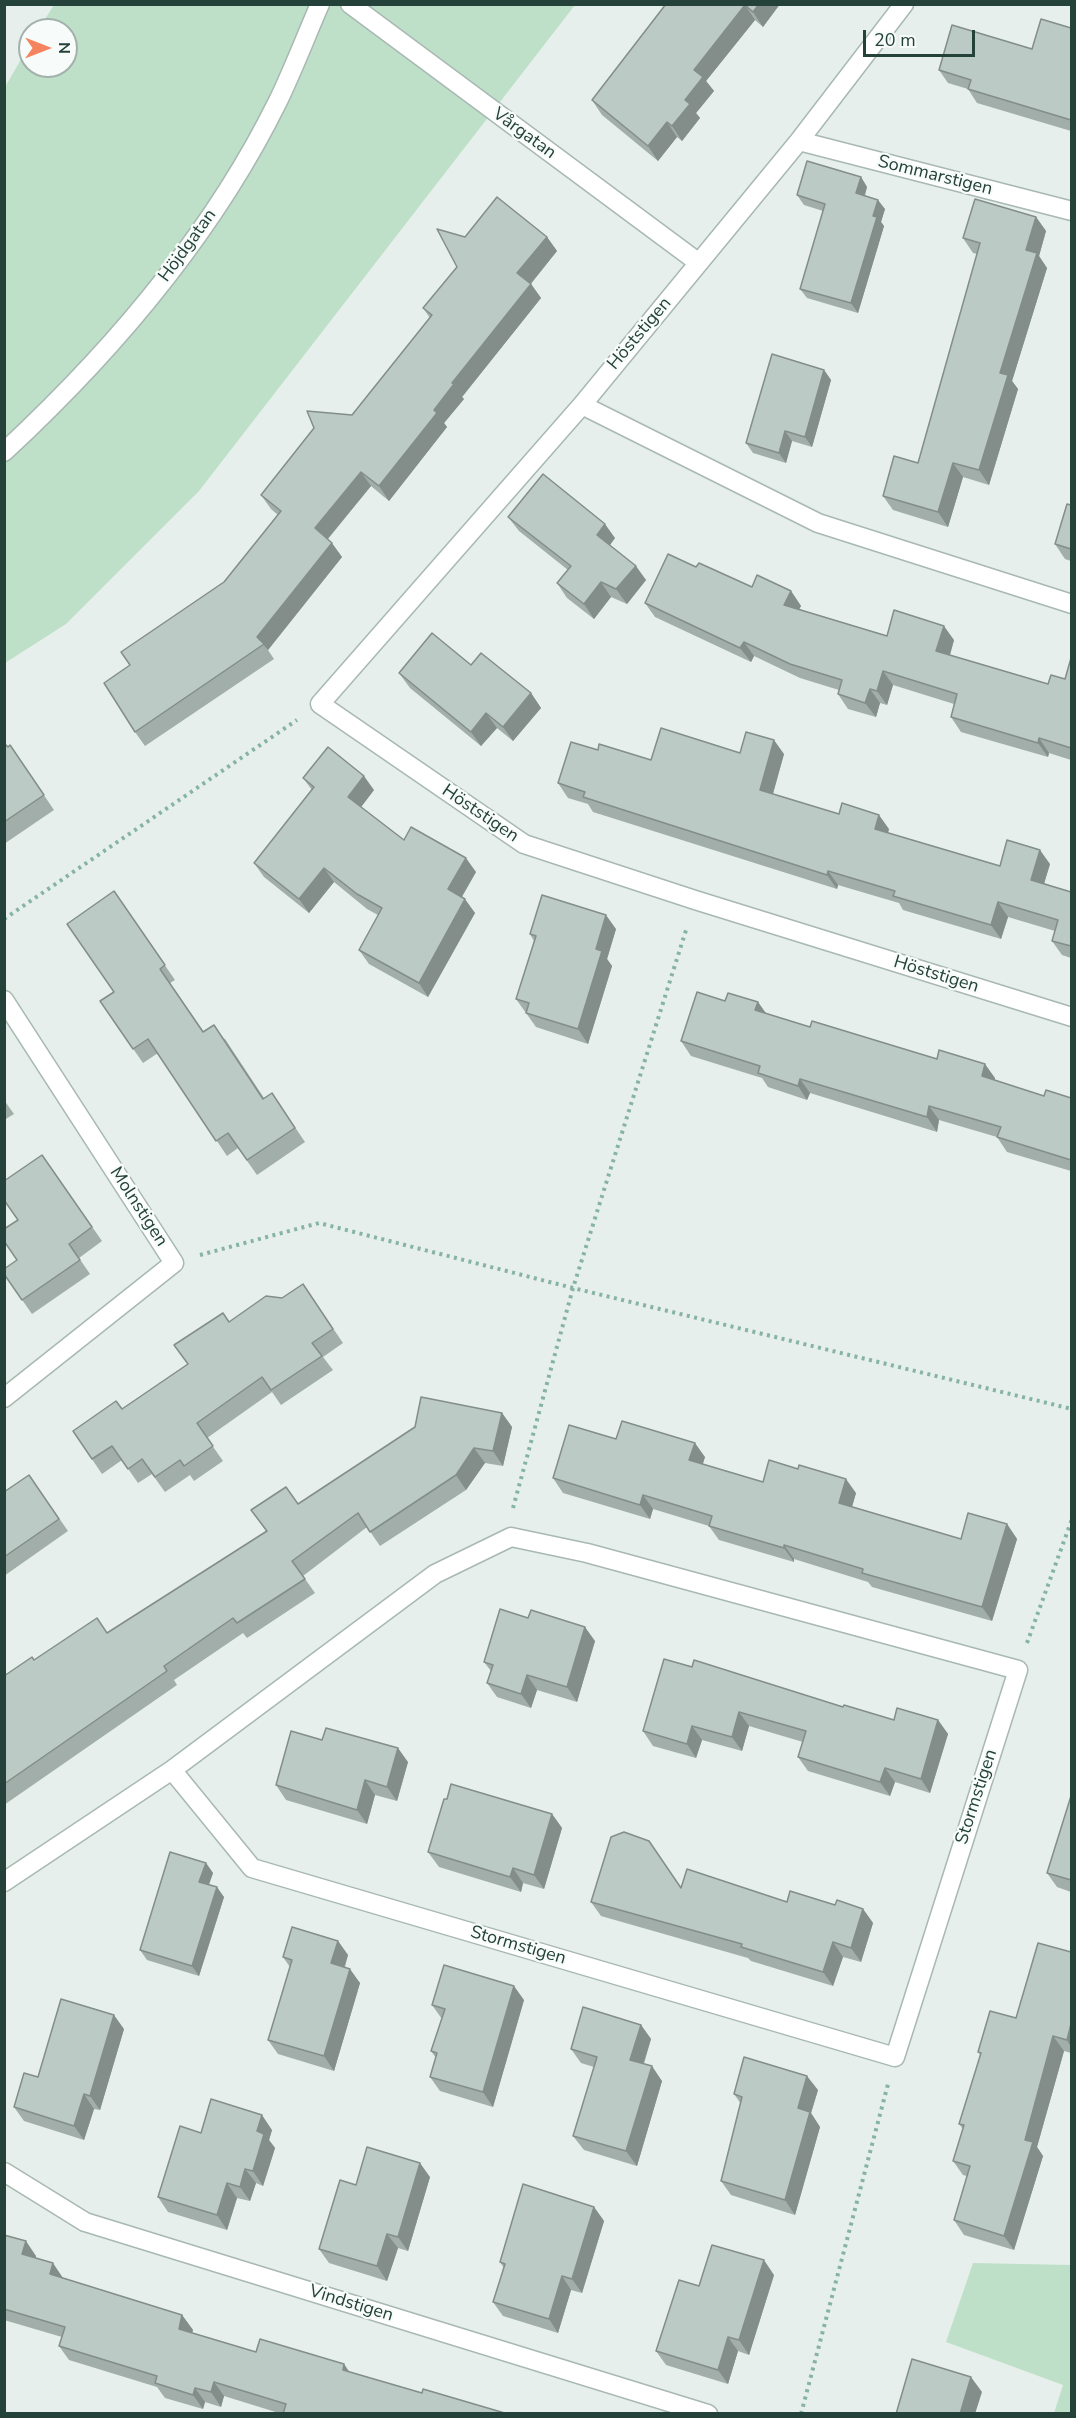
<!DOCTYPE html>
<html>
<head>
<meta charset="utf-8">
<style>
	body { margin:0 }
	#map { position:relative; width:1076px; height:2418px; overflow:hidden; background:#e6efeb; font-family:"Nunito Sans",sans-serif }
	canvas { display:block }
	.frame { position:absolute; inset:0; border:6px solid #24423a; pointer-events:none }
	.north { position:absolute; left:18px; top:18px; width:60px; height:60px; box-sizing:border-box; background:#f7fbf9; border:2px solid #a3b1ad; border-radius:50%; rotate:90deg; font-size:16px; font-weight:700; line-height:24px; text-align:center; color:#24423a }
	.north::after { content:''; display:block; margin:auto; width:21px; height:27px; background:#f4845f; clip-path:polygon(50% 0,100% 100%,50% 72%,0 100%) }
	.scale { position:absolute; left:863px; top:30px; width:112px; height:27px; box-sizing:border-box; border:3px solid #24423a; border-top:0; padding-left:8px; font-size:18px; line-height:21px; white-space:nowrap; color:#24423a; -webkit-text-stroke:4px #f7fbf9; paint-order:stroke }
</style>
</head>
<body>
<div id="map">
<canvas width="1076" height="2418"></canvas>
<div class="frame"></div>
<div class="north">N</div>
<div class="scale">20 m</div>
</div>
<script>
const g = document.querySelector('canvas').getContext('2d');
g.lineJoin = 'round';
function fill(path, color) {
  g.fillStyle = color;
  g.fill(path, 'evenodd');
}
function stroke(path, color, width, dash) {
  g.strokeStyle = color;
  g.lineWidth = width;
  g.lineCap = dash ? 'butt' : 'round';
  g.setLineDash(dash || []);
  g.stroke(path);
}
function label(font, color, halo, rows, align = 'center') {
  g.font = font + ' "Nunito Sans",sans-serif';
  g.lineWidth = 4.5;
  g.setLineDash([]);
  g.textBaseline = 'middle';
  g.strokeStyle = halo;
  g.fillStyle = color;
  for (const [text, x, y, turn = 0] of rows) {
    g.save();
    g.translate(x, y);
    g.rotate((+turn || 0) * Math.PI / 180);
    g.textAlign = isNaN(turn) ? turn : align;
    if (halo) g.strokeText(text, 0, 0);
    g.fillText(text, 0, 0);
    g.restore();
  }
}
const green = new Path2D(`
	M54,5H575L199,491L66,624L5,663V87L30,44V66H66V30H38Z
	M973,2263L1071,2265V2413H1054L1063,2385L946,2342Z`);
const path = new Path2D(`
	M4,919L297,720
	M200,1255L319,1223L573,1288L1072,1409
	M513,1508L573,1288L687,927
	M1027,1643L1072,1519
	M801,2414L888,2084`);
const minor = new Path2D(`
	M350,4L699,263
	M904,4L799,141L582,405L320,704L524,844L695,900L1072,1017
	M799,141L1072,211
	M582,405L818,523L1072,604
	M4,452C113,351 212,235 278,101C293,70 306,36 320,4
	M4,1000L174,1263L4,1398
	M4,1882L172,1770L435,1574L511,1537L587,1553L1018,1670L895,2057L252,1868L172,1770
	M4,2172L85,2222L708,2414`);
const wall = new Path2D(`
	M666,4H780L763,27L755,20L706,81L714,91L696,113L700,118L682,141L677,137L658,161L602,115L592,100Z
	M1071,28V131L977,103L968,89L948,83L939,70L1032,49Z
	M861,177L867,187L865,196L885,209L881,222L884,226L858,313L807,298L800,289L823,211L804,205L797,195Z
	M1036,217L1046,231L1039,256L1047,268L1012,381L1018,389L989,485L963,477L948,527L893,510L883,496L918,463L977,254L973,253L963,238Z
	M465,237H547L557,251L531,284L541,298L462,397L464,399L444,423L447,427L389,501L371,486L328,539L342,557L268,650L274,659L145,746L135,732L130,665L224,582L278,515L271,509L261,495L352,415L430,318L423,308L457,267Z
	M824,370L831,380L812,447L792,441L786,463L753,453L746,443Z
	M1071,505V561L1065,559L1055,544Z
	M508,517L615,538L610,545L646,580L627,604L611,597L594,619L567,598L557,583L568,570L519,531Z
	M696,567L752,587L791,591L801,606L799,609L887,636L954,640L950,655L1048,684L1065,679L1071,658V760L1049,753L1048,757L961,732L951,717L954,704L893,685L887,705L880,703L876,717L848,709L838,694L839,690L800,678L754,656L751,662L655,617L645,603Z
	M471,665L531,693L541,708L513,741L497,728L481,746L410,688L399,673Z
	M4,743L8,747L10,745L54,810L4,844Z
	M598,750L651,760L740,753L784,754L773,794L889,829L888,833L1000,866L1050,864L1044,883L1071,892V958L1062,955L1052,941L1055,931L1008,917L1001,939L903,910L899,903L838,885L837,889L593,812L588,804L568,798L558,783Z
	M303,778L374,790L361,807L404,840L476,872L462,897L475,913L428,997L369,964L359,950L378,915L367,909L334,882L309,913L264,877L254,863L312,790Z
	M114,891L175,980L170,983L204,1032L225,1039L264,1098L272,1093L305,1142L257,1175L238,1148L227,1156L158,1053L143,1063L100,1001L114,992Z
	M616,929L607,959L612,966L588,1044L536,1027L516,999L534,941L530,934Z
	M725,1001L758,1002L765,1013L810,1027L995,1078V1080L1044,1096L1071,1098V1171L1007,1152L997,1137L939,1120L937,1132L810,1093L807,1100L768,1087L762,1078L691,1056L681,1041Z
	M4,1100L14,1114L4,1120Z
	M42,1155L102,1241L79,1258L90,1274L32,1314L4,1274L17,1260L18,1220Z
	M303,1284L343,1343L323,1357L333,1370L281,1405L272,1392L207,1438L223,1461L194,1481L190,1475L165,1492L152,1474L138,1483L122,1460L102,1474L73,1431L122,1409L188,1364L229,1322L282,1298Z
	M502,1413L512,1427L503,1466L485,1463L466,1490L380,1546L367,1527L303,1576L315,1593L247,1638L243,1633L174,1680L177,1685L4,1805V1676L34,1660L107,1633L266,1531L251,1510L298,1504Z
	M616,1439L705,1457L703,1464L763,1482L856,1493L852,1507L961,1539L1007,1524L1017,1539L992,1621L872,1587L868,1582L794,1559V1562L719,1540L709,1526L653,1509L650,1519L563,1493L553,1478Z
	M29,1475L68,1531L4,1576V1492Z
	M528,1618L595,1641L577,1702L537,1690L531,1708L497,1697L487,1683L491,1671L484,1662Z
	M664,1659L894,1720H938L948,1734L930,1793L895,1782L890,1796L808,1771L798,1757L803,1742L749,1726L742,1751L702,1740L696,1758L653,1746L643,1731Z
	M322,1740L408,1762L397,1801L375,1795L367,1824L286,1800L276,1785Z
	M1071,1796V1892L1057,1887L1047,1873Z
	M552,1814L562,1828L544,1889L523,1883L521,1892L439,1867L428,1852Z
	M206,1863L213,1873L209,1885L224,1897L199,1976L147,1960L140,1950Z
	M681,1887L787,1902L835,1905L863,1909L873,1923L861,1962L843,1957L833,1986L751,1961L748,1958L601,1916L591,1902Z
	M338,1941L348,1955L345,1967L360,1983L334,2071L278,2054L268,2040L290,1967L283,1957Z
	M1071,1952V2053L1064,2051L1037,2147L1043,2156L1014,2250L964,2235L954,2220L967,2176L963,2175L953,2161L963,2129L959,2124L981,2055L978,2052L1016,2018Z
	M524,2000L493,2107L440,2091L430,2077L436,2058L431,2051L442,2019L432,2005Z
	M641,2025L651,2039L644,2064L662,2081L637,2166L584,2150L573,2136L594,2067L581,2063L571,2049Z
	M124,2029L100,2110L94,2109L84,2140L24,2121L14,2107L38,2077Z
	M818,2090L811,2113L820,2127L795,2215L731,2195L721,2181L741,2104L734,2094Z
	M272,2130L269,2140L275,2148L263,2186L256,2183L250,2201L237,2198L227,2230L168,2212L158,2197L201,2133Z
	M430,2177L408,2251L398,2248L387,2281L329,2263L319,2249Z
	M594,2207L604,2221L582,2293L571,2290L558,2333L503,2316L493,2302L504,2268L500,2262Z
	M4,2235L36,2256L35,2258L63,2278L182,2315L193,2330L192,2333L256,2352L344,2364L349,2372L422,2393L508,2414H282L224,2396L221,2407L205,2402L203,2409L165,2398L157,2387L69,2360L59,2346L62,2337L4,2320Z
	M774,2275L749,2355L738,2351L728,2384L666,2365L656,2351L699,2286Z`);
const shadedWall = new Path2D(`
	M759,4H780L763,27L753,12Z
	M745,5L755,20L706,81L714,91L696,113L700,118L682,141L672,126L685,100L694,70Z
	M667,122L677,137L658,161L648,146Z
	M861,177L867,187L862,203L856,193Z
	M878,200L885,209L881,222L884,226L858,313L851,303L873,216Z
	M1036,217L1046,231L1039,256L1047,268L1012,381L1018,389L989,485L979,470L1026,250Z
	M547,237L557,251L527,288L517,273Z
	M531,284L541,298L462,397L464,399L444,423L447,427L389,501L379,486L452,383Z
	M824,370L831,380L812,447L805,437Z
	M785,431L792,441L786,463L779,453Z
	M953,463L963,477L948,527L938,512Z
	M361,472L371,486L325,542L315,528Z
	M605,524L615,538L607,549L597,535Z
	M332,543L342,557L268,650L257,637Z
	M636,566L646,580L627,604L616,589Z
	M601,582L611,597L594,619L584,604Z
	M791,591L801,606L794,619L784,605Z
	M944,626L954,640L947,665L936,651Z
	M744,642L754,656L751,662L740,648Z
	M883,671L893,685L887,705L877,691Z
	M870,689L880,703L876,717L865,703Z
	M531,693L541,708L513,741L503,727Z
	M486,713L497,728L481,746L471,732Z
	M1039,738L1049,753L1048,757L1038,743Z
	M774,740L784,754L770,804L760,790Z
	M364,776L374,790L358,811L348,797Z
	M879,815L889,829L885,843L875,829Z
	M1040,850L1050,864L1041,894L1031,880Z
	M466,858L476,872L458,903L448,889Z
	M324,868L334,882L309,913L299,899Z
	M828,871L838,885L837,889L827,875Z
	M465,899L475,913L428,997L419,983Z
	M998,902L1008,917L1001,939L991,925Z
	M606,915L616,929L607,959L612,966L588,1044L578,1029L596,949Z
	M758,1002L768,1016L755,1010Z
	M985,1064L995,1078L992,1090L982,1076Z
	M800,1079L810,1093L807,1100L798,1086Z
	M929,1106L939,1120L937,1132L927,1117Z
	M502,1413L512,1427L503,1466L493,1451Z
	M695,1443L705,1457L699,1474L689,1460Z
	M474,1448L485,1463L466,1490L456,1475Z
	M846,1479L856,1493L849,1517L839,1503Z
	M643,1495L653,1509L650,1519L640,1505Z
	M1007,1524L1017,1539L992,1621L982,1607Z
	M784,1545L794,1559V1562L784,1548Z
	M585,1627L595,1641L577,1702L567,1687Z
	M527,1675L537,1690L531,1708L521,1694Z
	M739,1712L749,1726L742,1751L732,1737Z
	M938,1720L948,1734L930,1793L921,1779Z
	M692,1726L702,1740L696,1758L687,1744Z
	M398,1748L408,1762L397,1801L387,1787Z
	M885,1768L895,1782L890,1796L880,1782Z
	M365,1780L375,1795L367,1824L357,1810Z
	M552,1814L562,1828L544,1889L534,1875Z
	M206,1863L213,1873L206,1892L199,1882Z
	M513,1868L523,1883L521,1892L510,1877Z
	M217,1887L224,1897L199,1976L192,1966Z
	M863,1909L873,1923L861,1962L851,1948Z
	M338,1941L348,1955L341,1977L331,1963Z
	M833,1942L843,1957L833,1986L823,1972Z
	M350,1969L360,1983L334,2071L324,2056Z
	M514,1986L524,2000L493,2107L483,2092Z
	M114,2015L124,2029L100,2110L90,2096Z
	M1071,2024V2047L1067,2040Z
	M641,2025L651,2039L640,2074L630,2060Z
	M1053,2036L1064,2051L1037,2147L1043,2156L1014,2250L1004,2236L1025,2140Z
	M652,2066L662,2081L637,2166L626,2151Z
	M807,2076L818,2090L811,2113L820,2127L795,2215L785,2200L798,2108Z
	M84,2094L94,2109L84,2140L74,2126Z
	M262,2115L272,2130L269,2140L275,2148L263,2186L253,2171L257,2131Z
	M420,2163L430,2177L408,2251L398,2237Z
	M245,2169L256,2183L250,2201L240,2187Z
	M227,2183L237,2198L227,2230L217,2215Z
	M594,2207L604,2221L582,2293L572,2279Z
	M387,2234L398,2248L387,2281L377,2266Z
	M26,2241L36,2256L32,2268L22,2254Z
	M764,2260L774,2275L749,2355L739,2340Z
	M53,2263L63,2278L50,2274Z
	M562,2276L571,2290L558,2333L549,2319Z
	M182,2315L193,2330L189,2343L179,2329Z
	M728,2337L738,2351L728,2384L718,2370Z
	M344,2364L354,2379L343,2370Z
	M971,2377L982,2392L975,2414H960Z
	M214,2382L224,2396L221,2407L211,2392Z
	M195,2388L205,2402L203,2409L193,2395Z`);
const building = new Path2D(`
	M666,4H759L753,12L745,5L694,70L703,77L685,100L690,104L672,126L667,122L648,146L592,100Z
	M1041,19L1071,28V120L968,89L971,80L939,70L952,25L1032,49Z
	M807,161L861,177L856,193L878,200L873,216L877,217L851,303L800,289L825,204L797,195Z
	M497,197L547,237L517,273L531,284L452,383L454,384L434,410L437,413L379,486L361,472L315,528L332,543L257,637L264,644L135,732L104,683L130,665L121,652L224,582L281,511L261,495L314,428L307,411L352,415L432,315L423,308L457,267L437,229L465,237Z
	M975,199L1036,217L1026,250L1037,253L1000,373L1008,375L979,470L953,463L938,512L883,496L894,456L918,463L980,243L963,238Z
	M772,354L824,370L805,437L785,431L779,453L746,443Z
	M543,474L605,524L597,535L636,566L616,589L601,582L584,604L557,583L571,566L508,517Z
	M1067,504L1071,505V549L1055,544Z
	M668,554L696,567L699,563L752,587L757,575L791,591L784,605L887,636L894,610L944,626L936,651L1048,684L1051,675L1065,679L1071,658V748L1039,738L1038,743L951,717L957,694L883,671L877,691L870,689L865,703L838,694L842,680L790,664L744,642L740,648L645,603Z
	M432,633L471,665L481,653L531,693L503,727L486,713L471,732L399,673Z
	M661,728L740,753L746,732L774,740L760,790L839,814L842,803L879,815L875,829L1000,866L1007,840L1040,850L1031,880L1071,892V946L1052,941L1058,920L998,902L991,925L893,896L895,891L828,871L827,875L583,797L585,792L558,783L571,742L598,750L599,744L651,760Z
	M4,743L8,747L10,745L44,795L4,822Z
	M328,747L364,776L348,797L404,840L411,827L466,858L448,889L465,899L419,983L359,950L382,908L357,894L324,868L299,899L254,863L314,787L303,778Z
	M114,891L165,965L160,969L203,1032L214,1025L263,1099L272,1093L295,1128L247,1160L228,1133L216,1141L148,1039L133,1049L100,1001L114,992L67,924Z
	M542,895L606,915L596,949L602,951L578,1029L526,1013L529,1003L516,999L536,936L530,934Z
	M697,992L725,1001L728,993L758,1002L755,1010L810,1027L812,1021L937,1059L939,1050L985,1064L982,1076L1044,1096L1046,1090L1071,1098V1160L997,1137L1001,1127L929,1106L927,1117L800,1079L798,1086L758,1073L760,1066L681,1041Z
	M42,1155L92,1227L69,1244L80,1260L22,1300L4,1274V1269L17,1260L4,1241V1229L18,1220L4,1200V1181Z
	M303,1284L333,1329L312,1343L322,1356L271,1390L262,1377L197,1423L213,1446L184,1466L180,1460L155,1477L142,1459L128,1469L112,1446L92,1459L73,1431L116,1401L122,1409L188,1364L174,1345L223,1313L229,1322L266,1296L282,1298Z
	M421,1397L502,1413L493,1451L474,1448L456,1475L370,1532L358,1513L292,1561L305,1579L237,1623L233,1618L164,1666L167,1671L4,1784V1676L32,1657L34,1660L97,1618L107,1633L267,1531L251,1510L286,1487L298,1504L415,1427Z
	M622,1421L695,1443L689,1460L763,1482L769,1460L798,1469L799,1465L846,1479L839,1503L961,1539L968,1513L1007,1524L982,1607L862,1573L863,1569L784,1545V1548L709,1526L712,1516L643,1495L640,1505L553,1478L569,1425L616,1439Z
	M29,1475L59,1519L4,1557V1492Z
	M500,1609L528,1618L531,1610L585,1627L567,1687L527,1675L521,1694L487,1683L493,1665L484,1662Z
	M664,1659L692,1667L694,1660L843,1707L844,1705L894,1720L897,1708L938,1720L921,1779L885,1768L880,1782L798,1757L806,1731L739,1712L732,1737L692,1726L687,1744L643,1731Z
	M326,1728L398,1748L387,1787L365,1780L357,1810L276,1785L291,1731L322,1740Z
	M451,1784L552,1814L534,1875L513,1868L510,1877L428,1852L444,1799H447Z
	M1071,1796V1880L1047,1873Z
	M624,1832L649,1841L681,1888L687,1869L787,1902L790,1891L835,1905L837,1900L863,1909L851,1948L833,1942L823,1972L741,1947L742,1944L591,1902L611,1837Z
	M170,1852L206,1863L199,1882L217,1887L192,1966L140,1950Z
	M292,1927L338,1941L331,1963L350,1969L324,2056L268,2040L292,1960L283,1957Z
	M1038,1943L1071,1952V2024L1067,2040L1053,2036L1025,2140L1033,2142L1004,2236L954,2220L970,2166L953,2161L964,2125L959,2124L981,2053L978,2052L990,2011L1016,2018Z
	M444,1965L514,1986L483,2092L430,2077L437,2053L431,2051L445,2009L432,2005Z
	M61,1999L114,2015L90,2096L84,2094L74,2126L14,2107L24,2073L38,2077Z
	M583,2007L641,2025L630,2060L652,2066L626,2151L573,2136L597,2057L571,2049Z
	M744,2057L807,2076L798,2108L810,2112L785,2200L721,2181L742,2097L734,2094Z
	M211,2099L262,2115L257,2131L264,2134L253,2171L245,2169L240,2187L227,2183L217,2215L158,2197L180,2126L201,2133Z
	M367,2147L420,2163L398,2237L387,2234L377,2266L319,2249L340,2180L356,2185Z
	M523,2184L594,2207L572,2279L562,2276L549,2319L493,2302L505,2264L500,2262Z
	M4,2235L26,2241L22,2254L53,2263L50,2274L182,2315L179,2329L256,2352L260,2339L344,2364L343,2370L422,2393L423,2389L508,2414H283L286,2404L214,2382L211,2392L195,2388L193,2395L155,2383L157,2376L59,2346L65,2327L4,2309Z
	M712,2245L764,2260L739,2340L728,2337L718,2370L656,2351L679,2280L699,2286Z
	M912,2359L971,2377L960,2414H896Z`);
const streetNames = [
	["Vårgatan",524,134,36],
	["Sommarstigen",935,176,14],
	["Höjdgatan",188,246,-54],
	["Höststigen",640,334,-50],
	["Höststigen",480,814,34],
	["Höststigen",936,975,17],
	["Molnstigen",138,1207,57],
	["Stormstigen",977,1797,-72],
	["Stormstigen",518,1946,16],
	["Vindstigen",351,2304,17]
];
fill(green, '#bfe0c8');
stroke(minor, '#a8b8b2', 21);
stroke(path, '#86b3a5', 4, [3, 4.5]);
stroke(minor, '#fff', 18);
fill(wall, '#a1aea9');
fill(shadedWall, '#838d89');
fill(building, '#bbcac4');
stroke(building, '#838d89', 1.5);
label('18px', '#24423a', '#f7fbf9', streetNames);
</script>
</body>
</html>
